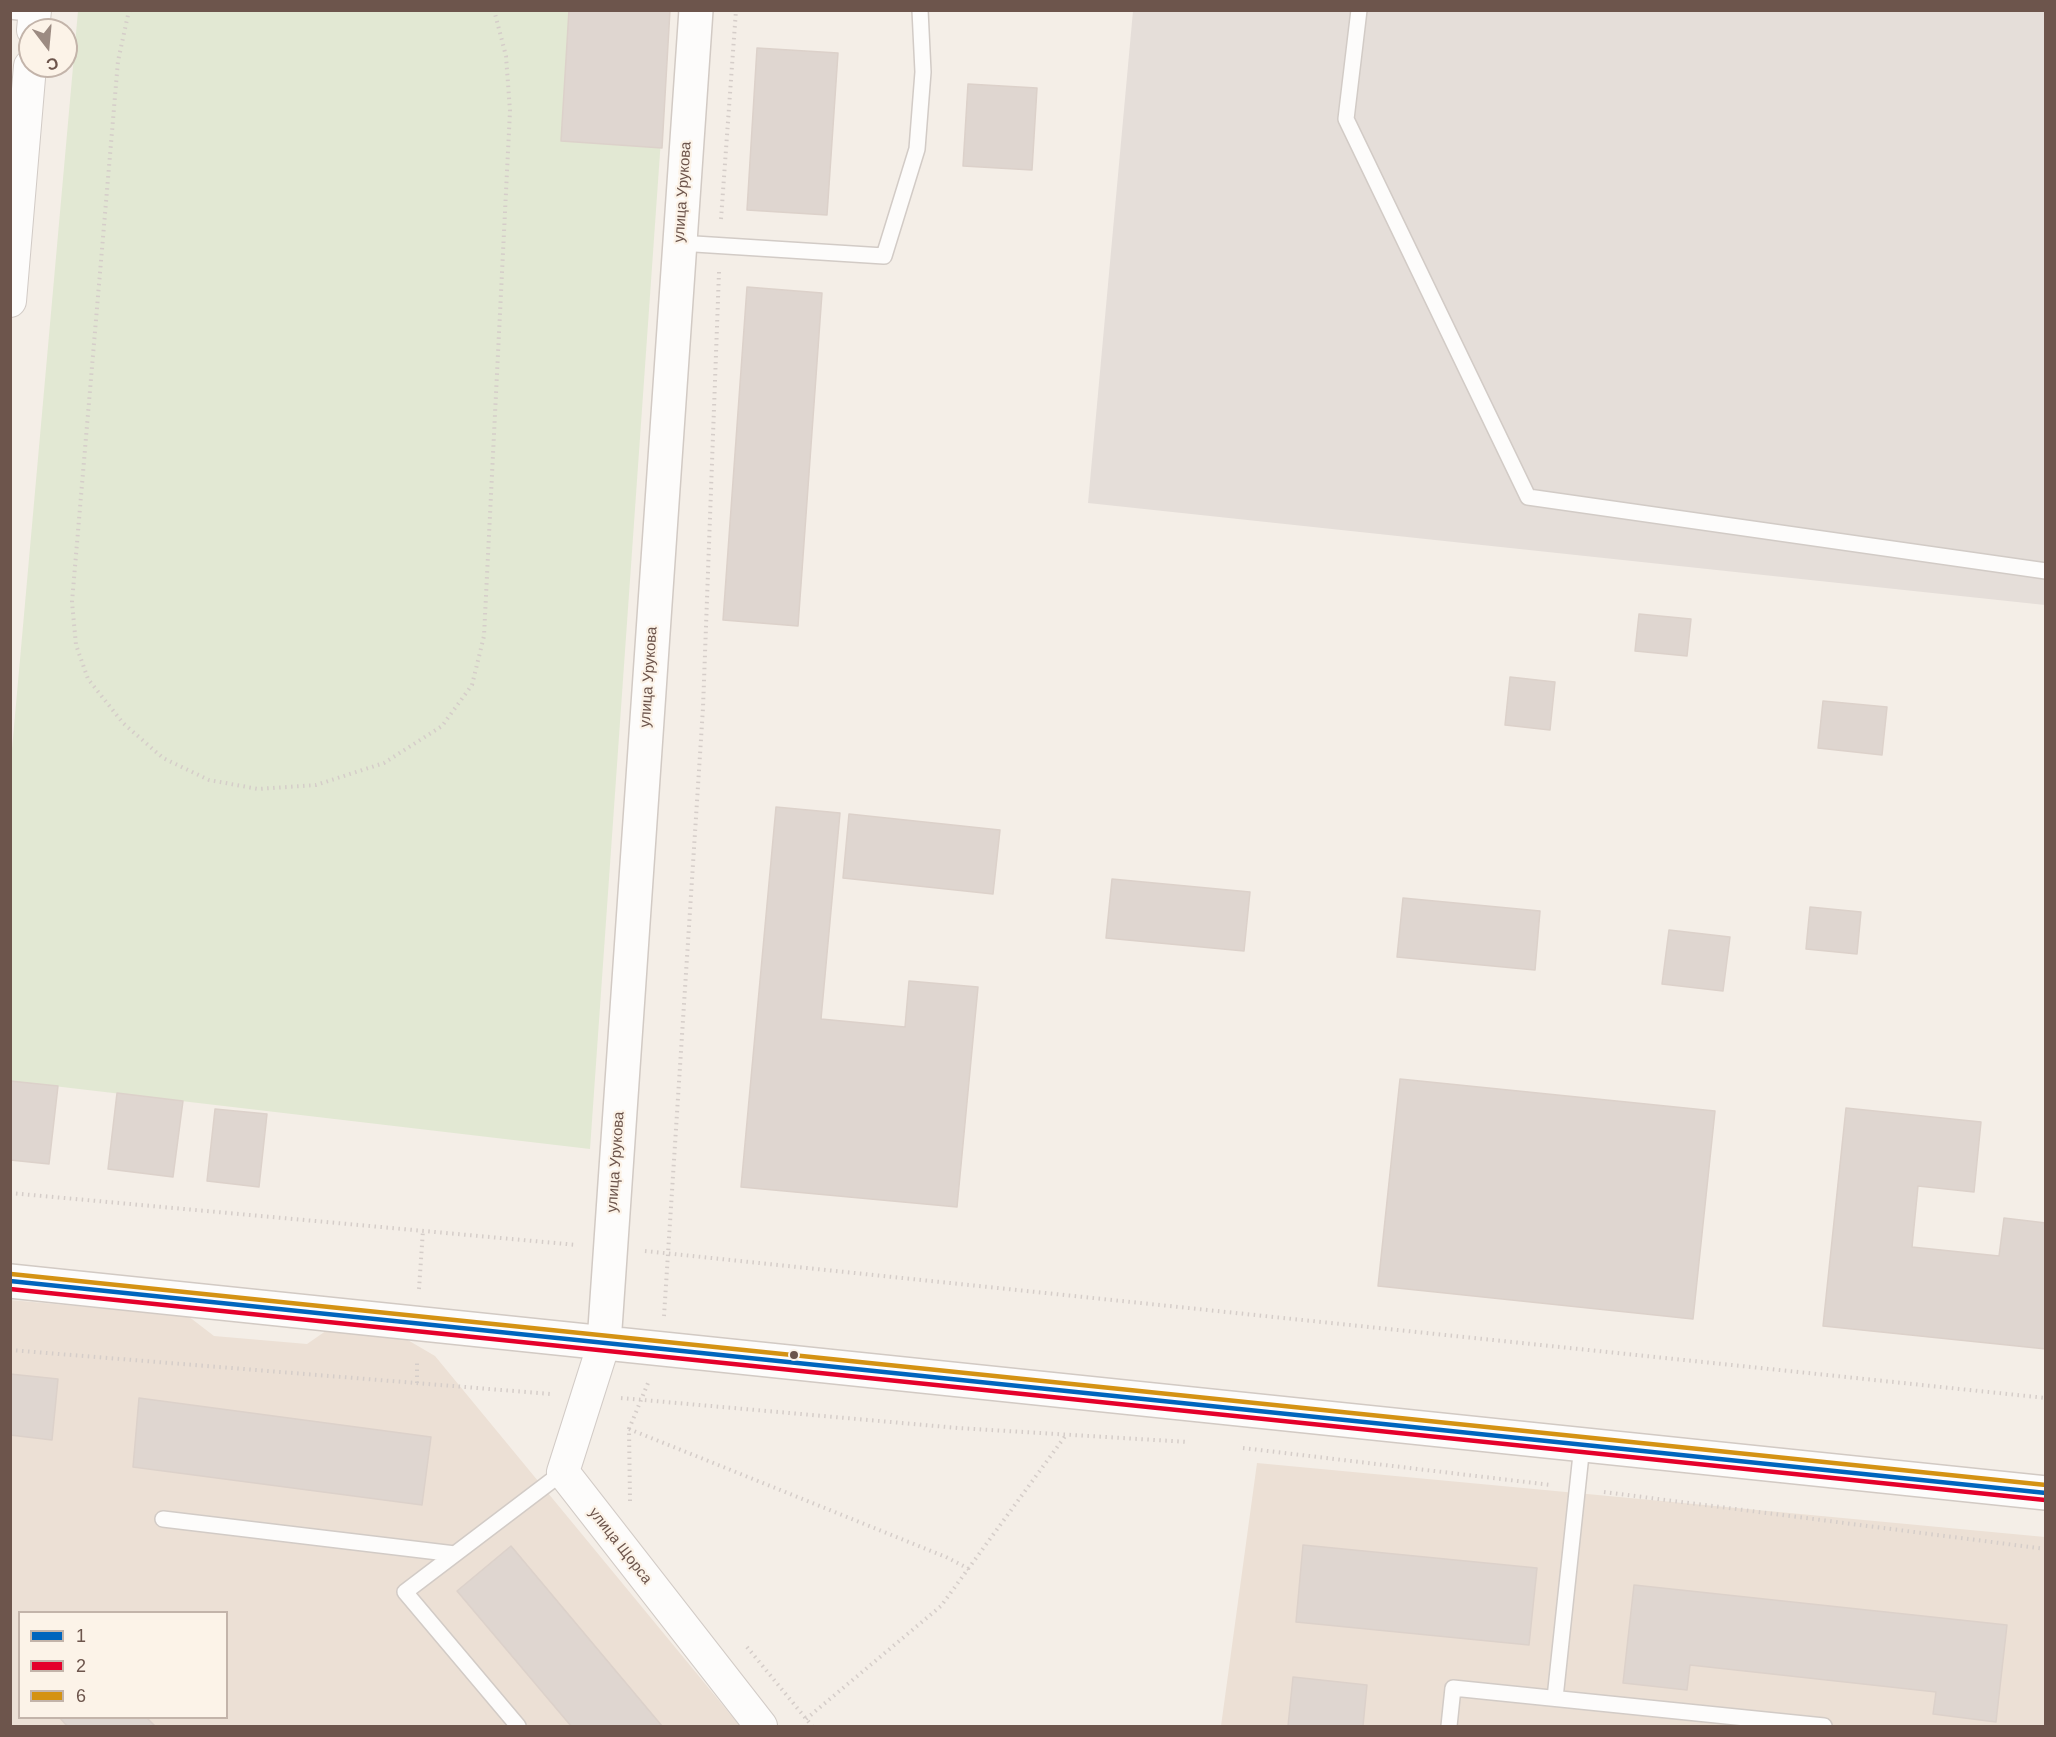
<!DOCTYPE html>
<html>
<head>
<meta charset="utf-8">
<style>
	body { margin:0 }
	#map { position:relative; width:2056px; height:1737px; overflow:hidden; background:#f4eee7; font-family:Arial,sans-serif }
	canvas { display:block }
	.frame { position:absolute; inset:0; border:12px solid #6d554c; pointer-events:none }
	.legend { position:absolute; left:18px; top:1611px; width:210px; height:108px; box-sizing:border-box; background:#fcf3e8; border:2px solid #c3b4aa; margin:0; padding:8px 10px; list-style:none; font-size:18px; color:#6d554c }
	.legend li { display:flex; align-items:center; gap:12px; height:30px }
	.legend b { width:30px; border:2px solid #c3b4aa }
	.north { position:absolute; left:18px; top:18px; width:60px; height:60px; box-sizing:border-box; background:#fcf3e8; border:2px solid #c3b4aa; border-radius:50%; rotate:164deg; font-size:16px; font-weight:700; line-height:24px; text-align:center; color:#6d554c }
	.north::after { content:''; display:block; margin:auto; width:21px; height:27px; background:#9c8b82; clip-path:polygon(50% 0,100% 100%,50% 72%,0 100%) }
</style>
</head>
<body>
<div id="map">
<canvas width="2056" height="1737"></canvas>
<div class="frame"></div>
<ul class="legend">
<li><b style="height:8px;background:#0065bd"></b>1</li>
<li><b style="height:8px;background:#e4002b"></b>2</li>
<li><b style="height:8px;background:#d49213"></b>6</li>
</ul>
<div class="north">С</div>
</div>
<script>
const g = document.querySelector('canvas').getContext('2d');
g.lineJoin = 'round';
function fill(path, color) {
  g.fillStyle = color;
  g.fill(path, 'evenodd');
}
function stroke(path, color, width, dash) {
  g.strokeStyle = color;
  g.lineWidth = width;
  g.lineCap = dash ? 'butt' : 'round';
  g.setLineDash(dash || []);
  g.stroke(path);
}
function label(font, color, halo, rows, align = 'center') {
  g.font = font + ' Arial,sans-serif';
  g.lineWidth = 4.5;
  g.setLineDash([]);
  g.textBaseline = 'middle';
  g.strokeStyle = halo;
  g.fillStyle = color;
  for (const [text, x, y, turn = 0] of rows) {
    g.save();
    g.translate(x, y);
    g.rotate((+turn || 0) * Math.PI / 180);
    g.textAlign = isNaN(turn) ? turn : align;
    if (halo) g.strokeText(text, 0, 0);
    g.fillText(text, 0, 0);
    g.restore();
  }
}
const residential = new Path2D(`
	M10,1300L188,1316L214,1336L307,1344L333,1326L394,1332L435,1356L740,1726H11ZM20,1612H226V1718H20Z
	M1257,1463L2045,1537V1726H1221Z`);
const industrial = new Path2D(`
	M1133,11H2045V605L1088,503Z`);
const green = new Path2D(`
	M78,11H670L590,1149L11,1081V760Z`);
const building = new Path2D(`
	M569,10H670L662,148L561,141Z
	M757,48L838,53L827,215L747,210Z
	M968,84L1037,88L1032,170L963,166Z
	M747,287L822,293L798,626L723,620Z
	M1639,614L1691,619L1687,656L1635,651Z
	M1510,677L1555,682L1550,730L1505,725Z
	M1823,701L1887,707L1882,755L1818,748Z
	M776,807L840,813L821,1019L905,1027L909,981L978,987L957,1207L741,1187Z
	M849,814L1000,830L993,894L843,878Z
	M1112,879L1250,892L1244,951L1106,938Z
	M1403,898L1540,911L1535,970L1397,957Z
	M1810,907L1861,912L1857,954L1806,949Z
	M1669,930L1730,937L1723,991L1662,984Z
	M1400,1079L1715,1111L1693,1319L1378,1286Z
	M10,1081L58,1086L49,1164L10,1160Z
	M117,1093L183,1101L173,1177L108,1169Z
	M1846,1108L1981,1122L1974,1192L1918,1186L1912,1247L1999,1256L2004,1218L2046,1223V1349L1823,1326Z
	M215,1109L267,1114L259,1187L207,1181Z
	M10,1374L58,1379L52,1440L10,1435Z
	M139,1398L431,1437L422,1505L133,1467Z
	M1303,1545L1537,1568L1529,1645L1296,1622Z
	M511,1546L662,1726H571L457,1591Z
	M1634,1585L2007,1625L1996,1722L1933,1714L1936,1692L1690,1665L1687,1690L1623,1683Z
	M1293,1677L1367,1685L1363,1726H1288Z
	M60,1718H147L155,1726H67Z`);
const path = new Path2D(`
	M130,10L128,15L118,61L72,602L76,645L88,679L123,723L163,758L209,780L258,789L316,785L384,763L442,726L472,685L484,636L510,111L506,56L494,10
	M721,219L736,10
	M10,1193L577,1245
	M645,1251L2046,1398
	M419,1289L423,1230
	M664,1316L703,708L719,272
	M10,1350L551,1394
	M417,1383V1360
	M621,1398L958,1428L1188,1442
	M629,1429L946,1557L969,1569
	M1243,1448L1551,1485
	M1604,1492L2046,1549
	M630,1501L629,1429L648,1383
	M747,1647L812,1726
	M806,1719L941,1606L1066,1435`);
const lane = new Path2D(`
	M1359,10L1346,119L1528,497L2046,571
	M10,11L35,14
	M679,243L884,256L917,149L923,72L920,10
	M163,1519L455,1554
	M1555,1698L1582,1445
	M518,1726L405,1592L563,1472
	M1449,1726L1453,1688L1824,1726`);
const street = new Path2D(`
	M33,30L35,10
	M10,301L30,66
	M604,1343L563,1472L761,1726`);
const secondary = new Path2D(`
	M10,1281L2046,1493
	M604,1343L696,10`);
const bus1 = new Path2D(`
	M10,1281L2046,1493`);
const bus2 = new Path2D(`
	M10,1289L2045,1500`);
const bus3 = new Path2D(`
	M11,1274L2046,1485`);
const markers = [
	[794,1355,5,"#6d554c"]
];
const streetNames = [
	["улица Урукова",683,192,-86],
	["улица Урукова",649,677,-86],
	["улица Урукова",616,1162,-86],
	["улица Щорса",620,1546,52]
];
fill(residential, '#ece0d5');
fill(industrial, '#e5ded9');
fill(green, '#e2e8d3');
fill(building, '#dfd6d0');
stroke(building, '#dcd1ca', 1.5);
stroke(lane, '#d2cbc6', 18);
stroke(street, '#d2cbc6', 34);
stroke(secondary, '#d2cac4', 36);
stroke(path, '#d5cdc9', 4, [1.5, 4.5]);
stroke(lane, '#fdfcfb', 15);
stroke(street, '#fdfcfb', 32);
stroke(secondary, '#fdfcfb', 33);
stroke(bus1, '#0065bd', 4.5);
stroke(bus2, '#e4002b', 4.5);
stroke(bus3, '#d49213', 4.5);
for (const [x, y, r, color] of markers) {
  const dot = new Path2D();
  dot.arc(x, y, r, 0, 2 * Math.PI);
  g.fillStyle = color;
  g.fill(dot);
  stroke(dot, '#fcf3e8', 2);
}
label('15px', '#6d554c', '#fcf3e8', streetNames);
</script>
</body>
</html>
